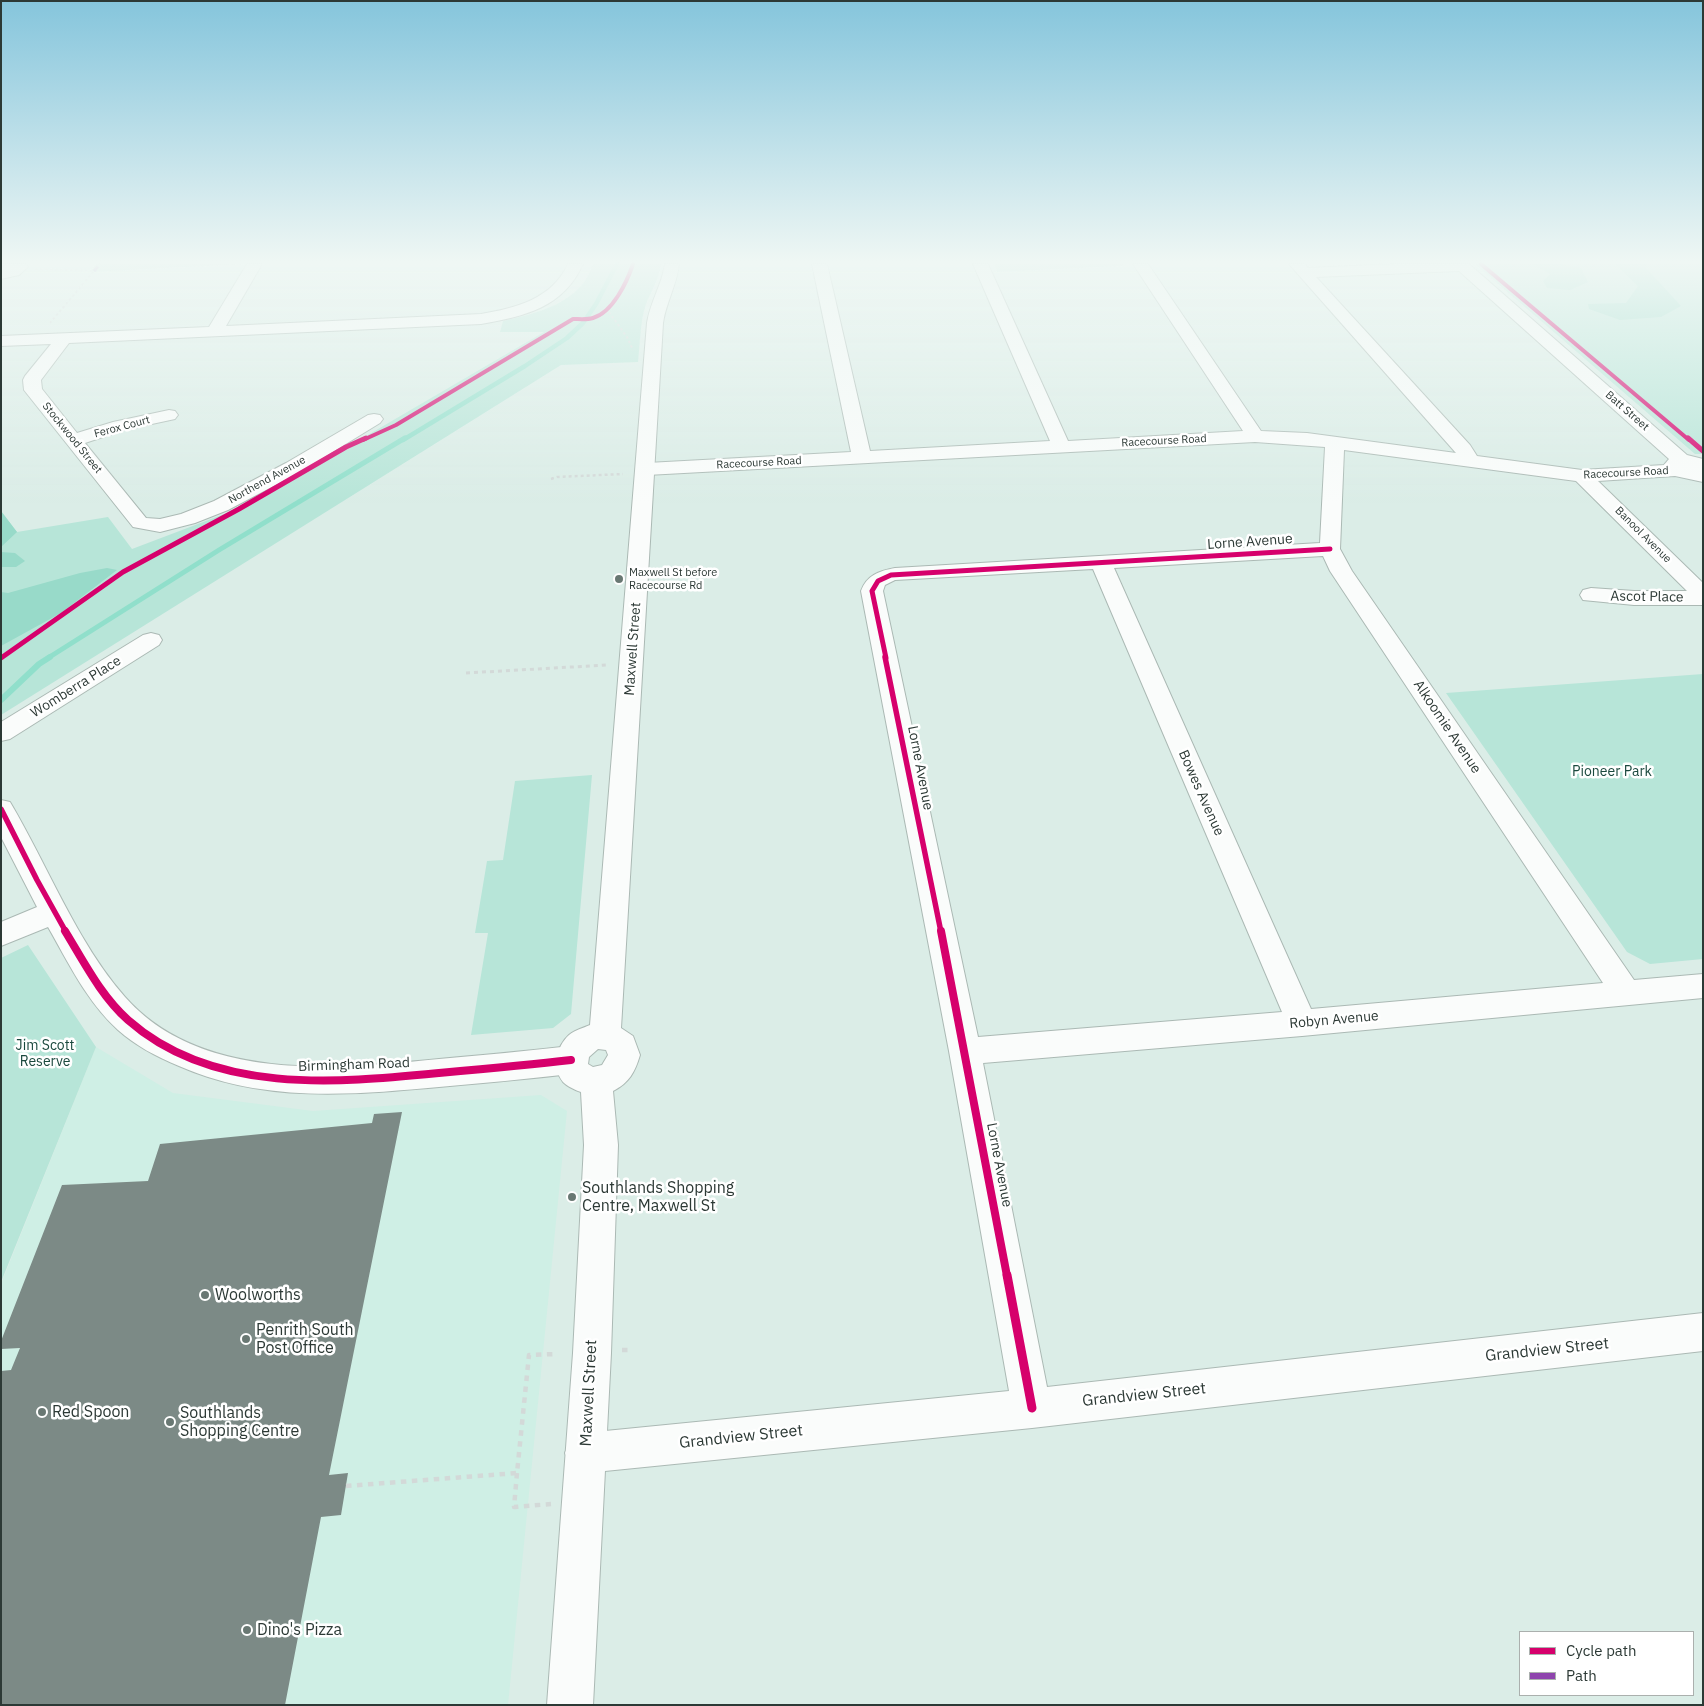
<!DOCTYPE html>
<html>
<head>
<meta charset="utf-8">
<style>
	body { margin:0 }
	#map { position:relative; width:1704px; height:1706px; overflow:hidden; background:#dbede7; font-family:"IBM Plex Sans",sans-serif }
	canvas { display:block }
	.frame { position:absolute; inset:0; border:2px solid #2c3935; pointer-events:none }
	.legend { position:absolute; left:1519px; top:1631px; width:175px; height:65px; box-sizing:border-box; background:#fff; border:1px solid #abb0ae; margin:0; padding:6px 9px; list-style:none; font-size:15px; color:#2c3935 }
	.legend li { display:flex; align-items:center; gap:10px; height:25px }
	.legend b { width:25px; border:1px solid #abb0ae }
</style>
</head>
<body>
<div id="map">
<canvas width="1704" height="1706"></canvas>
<div class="frame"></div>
<ul class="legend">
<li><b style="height:6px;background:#d6006c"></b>Cycle path</li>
<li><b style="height:6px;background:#8e44ad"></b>Path</li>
</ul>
</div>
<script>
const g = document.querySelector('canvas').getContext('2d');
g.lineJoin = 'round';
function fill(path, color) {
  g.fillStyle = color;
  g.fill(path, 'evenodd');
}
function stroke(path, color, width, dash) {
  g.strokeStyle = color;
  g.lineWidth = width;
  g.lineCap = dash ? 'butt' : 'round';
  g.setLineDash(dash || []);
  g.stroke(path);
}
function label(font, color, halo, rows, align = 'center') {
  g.font = font + ' "IBM Plex Sans",sans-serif';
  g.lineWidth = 5;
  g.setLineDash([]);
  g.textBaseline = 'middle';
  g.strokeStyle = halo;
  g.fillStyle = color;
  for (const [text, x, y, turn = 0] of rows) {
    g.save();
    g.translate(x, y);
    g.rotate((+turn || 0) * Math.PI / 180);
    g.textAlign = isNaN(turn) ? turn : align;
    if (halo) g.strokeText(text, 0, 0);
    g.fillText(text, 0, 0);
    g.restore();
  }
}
const built = new Path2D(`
	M96,1047L173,1093L313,1111L541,1095L567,1111L508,1705H1V1284Z`);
const green = new Path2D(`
	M96,264H245L90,272Z
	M593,264H661C659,282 648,294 644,311C640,327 640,345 638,362L561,365L1,715V511L17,532L108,517L132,549L248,505L544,332H500L503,321C538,313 581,303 593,264Z
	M994,264H1122L1123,266L997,272Z
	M1475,264H1703V454H1695Z
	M1703,674V959L1650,964L1627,952L1446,693Z
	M592,775L571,1014L553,1028L471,1035L488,933H475L487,861L503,860L515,781Z
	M28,945L96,1047L1,1282V958Z`);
const forest = new Path2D(`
	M1532,264H1560L1581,268L1588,282L1570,290L1547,288L1543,281L1550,274Z
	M1615,264H1648L1646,268L1681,306L1661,317L1620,320L1589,309L1588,304L1626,303L1638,286Z
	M1,511L17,532L1,547Z
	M1,552L15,553L25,561L16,567H1Z
	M107,568L117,570L61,613L1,646V592L8,593L80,573Z`);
const streamFar2 = new Path2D(`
	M403,440L525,366L567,338L583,323L596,304L617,264`);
const streamFar1 = new Path2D(`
	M48,658L219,550L405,438`);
const stream = new Path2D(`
	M1,700L39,664L50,657`);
const building = new Path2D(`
	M402,1112L329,1475L348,1473L341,1515L321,1517L285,1705H1V1371L11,1370L20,1348L1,1349V1341L62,1185L148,1181L160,1144L372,1123L374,1114Z`);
const pathFar3 = new Path2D(`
	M35,269L94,271L50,323
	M606,308L627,337L633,350`);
const pathFar2 = new Path2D(`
	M551,479L557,477L623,474`);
const pathFar1 = new Path2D(`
	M466,673L607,665`);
const path = new Path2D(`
	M622,1350H633
	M517,1473L514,1507L551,1504
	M346,1486L517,1473L529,1355L557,1354`);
const minor = new Path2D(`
	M1,264H27L28,267L19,275L1,279Z
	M247,264H262L226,326L481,314C516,308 552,299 568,264H583C563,308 525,316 481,324L69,343L41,380L42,389L77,433L113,422L169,410L175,411L178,415L175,419L124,430L85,443L146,518L160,519L181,514L214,501L286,463L368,415L374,414L380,415L383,419L380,423L300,472L228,510L195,523L160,532L133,527L24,390L23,380L25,376L51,344L1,346V336L209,327Z
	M812,264H827L870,451L1050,441L973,264H988L1068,441L1243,431L1133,264H1148L1261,431L1307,433L1456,453L1289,264H1305L1308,268L1395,264H1469L1687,455L1703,459V482L1675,476L1598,481L1703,583V605H1634L1583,600L1580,595L1583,590L1591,588L1634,591H1687L1576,481L1344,450L1340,549L1352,571L1634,980L1703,974V998L1302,1036L983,1063L1047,1387L1703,1313V1351L1032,1428L585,1473L571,1467L565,1453L571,1439L585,1433L1009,1391L949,1051L861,591C867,575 879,571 895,568L1320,543L1325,447L1255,442L647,475L640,473L637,469L640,465L647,463L851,452ZM1459,271L1669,459L1664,465L1582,470L1477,456L1470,445L1316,277ZM1323,556L1330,571L1603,983L1311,1009L1114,568ZM1093,569L1282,1012L978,1037L883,591L885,585L895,580Z
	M151,633L159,635L162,640L159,645L10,739L1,741V722L143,635Z
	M1,800L10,802C48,866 76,941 125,997C201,1083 337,1069 439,1059C483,1055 527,1051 571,1046L582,1050L587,1060L582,1070L571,1074C527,1079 483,1083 439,1087C351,1095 263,1103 179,1066C157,1057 136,1046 118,1030C87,1002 68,962 48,927L1,946V922L37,907L1,837Z`);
const major = new Path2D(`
	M665,264H679C677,285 666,302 663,323L621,1028L633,1036L640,1055C635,1072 629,1083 613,1091L618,1145L611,1353L593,1705H547L573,1353L584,1145L581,1092C575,1090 567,1086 563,1082C552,1068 556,1047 569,1035C575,1030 583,1028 590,1025L647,323C650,302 662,285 665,264ZM598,1049L606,1050L608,1055L602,1065L593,1067L588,1064L589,1057Z`);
const quiet = new Path2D(`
	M94,271L100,264`);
const cyclewayFar4 = new Path2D(`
	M1481,264L1689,440
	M363,440L396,425L573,319C579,319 587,320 593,318C613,312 627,282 633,264`);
const cyclewayFar3 = new Path2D(`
	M1688,438L1703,451
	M1,658L123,572L239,509L346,447L366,438
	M886,658L872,591L878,581L891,575L1330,549`);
const cyclewayFar2 = new Path2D(`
	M885,657L941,932
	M1,809L37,880L66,932`);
const cyclewayFar1 = new Path2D(`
	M65,931C84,962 101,996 128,1020C213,1095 336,1083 439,1073C483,1069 527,1065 571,1060
	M941,931L1007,1276`);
const cycleway = new Path2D(`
	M1007,1275L1032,1408`);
const markers = [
	[619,579,5,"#697873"],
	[572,1197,5,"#697873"],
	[205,1295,5,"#697873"],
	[246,1339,5,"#697873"],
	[42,1412,5,"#697873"],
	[170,1422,5,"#697873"],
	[247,1630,5,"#697873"]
];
const farStreetnames = [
	["Batt Street",1627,411,41],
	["Ferox Court",122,427,-15],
	["Stockwood Street",72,438,51],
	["Racecourse Road",1164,441,-3],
	["Racecourse Road",759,463,-3],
	["Racecourse Road",1626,473,-3],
	["Northend Avenue",267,480,-29],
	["Banool Avenue",1643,535,45]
];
const farPoinames = [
	["Maxwell St before",629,573],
	["Racecourse Rd",629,586]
];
const streetNames = [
	["Lorne Avenue",1250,542,-4],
	["Ascot Place",1647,597,1],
	["Maxwell Street",633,649,-86],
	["Womberra Place",76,687,-32],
	["Alkoomie Avenue",1447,727,56],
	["Lorne Avenue",920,768,79],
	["Bowes Avenue",1201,793,66],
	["Robyn Avenue",1334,1020,-5],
	["Birmingham Road",354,1065,-2],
	["Lorne Avenue",999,1165,79]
];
const parkNames = [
	["Pioneer Park",1612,772],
	["Jim Scott",45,1046],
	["Reserve",45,1062]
];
const nearPoinames = [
	["Southlands Shopping",582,1188],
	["Centre, Maxwell St",582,1206],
	["Woolworths",215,1295],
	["Penrith South",256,1330],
	["Post Office",256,1348],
	["Red Spoon",52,1412],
	["Southlands",180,1413],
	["Shopping Centre",180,1431],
	["Dino's Pizza",257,1630]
];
const nearStreetnames = [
	["Grandview Street",1547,1350,-6],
	["Maxwell Street",589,1393,-87],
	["Grandview Street",1144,1395,-6],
	["Grandview Street",741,1437,-6]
];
fill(built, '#cfefe5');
fill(green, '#b7e5d8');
fill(forest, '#98dac9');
stroke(streamFar2, '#90dfcb', 4.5);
stroke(streamFar1, '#90dfcb', 5);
stroke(stream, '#90dfcb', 6);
fill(building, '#7c8a86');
stroke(minor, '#abb9b4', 2);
stroke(major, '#abb9b4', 2);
stroke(pathFar3, '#d3d9d8', 2, [2.5, 2.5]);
stroke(pathFar2, '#d3d9d8', 2.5, [3, 3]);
stroke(pathFar1, '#d3d9d8', 3, [4, 4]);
stroke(path, '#d3d9d8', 4.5, [5.5, 5.5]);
fill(minor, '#fafcfb');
fill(major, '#fafcfb');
stroke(quiet, '#8e44ad', 3, [6, 3]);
stroke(cyclewayFar4, '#d6006c', 4);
stroke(cyclewayFar3, '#d6006c', 5);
stroke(cyclewayFar2, '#d6006c', 5.5);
stroke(cyclewayFar1, '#d6006c', 8);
stroke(cycleway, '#d6006c', 9);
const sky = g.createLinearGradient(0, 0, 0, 503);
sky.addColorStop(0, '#85c5dc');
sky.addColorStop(0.52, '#eff7f4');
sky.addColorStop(1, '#eff7f400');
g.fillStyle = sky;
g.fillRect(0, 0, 1704, 503);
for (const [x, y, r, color] of markers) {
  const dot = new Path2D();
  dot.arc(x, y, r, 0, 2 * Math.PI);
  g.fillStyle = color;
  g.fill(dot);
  stroke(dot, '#fff', 2);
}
label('11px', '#2c3935', '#fff', farStreetnames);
label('11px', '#2c3935', '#fff', farPoinames, 'left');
label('14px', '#2c3935', '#fff', streetNames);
label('14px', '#1b493e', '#fff', parkNames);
label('16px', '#2c3935', '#fff', nearPoinames, 'left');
label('16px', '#2c3935', '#fff', nearStreetnames);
</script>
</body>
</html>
